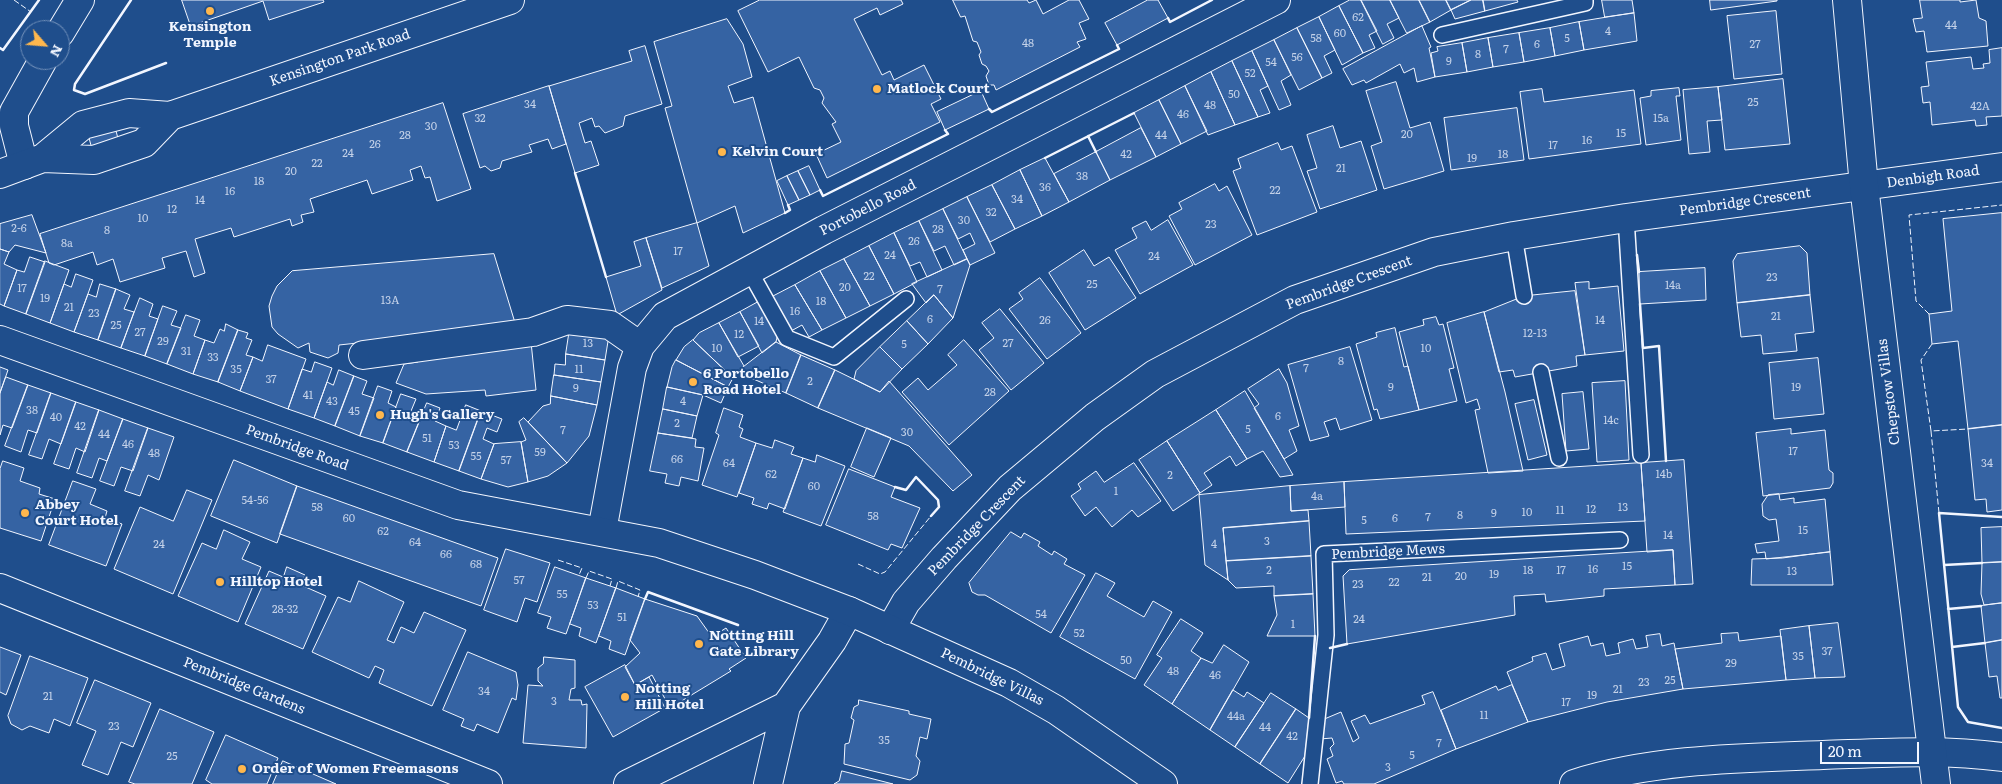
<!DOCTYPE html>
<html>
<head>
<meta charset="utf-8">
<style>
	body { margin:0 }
	#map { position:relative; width:2002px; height:784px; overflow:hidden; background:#1f4e8c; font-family:Literata,serif }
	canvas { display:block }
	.north { position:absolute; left:20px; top:20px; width:50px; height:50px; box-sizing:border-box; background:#1f4e8c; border:1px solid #7391ba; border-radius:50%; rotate:117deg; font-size:14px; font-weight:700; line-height:20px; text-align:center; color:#f2f6ff }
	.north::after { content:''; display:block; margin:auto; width:18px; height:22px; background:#ffb74d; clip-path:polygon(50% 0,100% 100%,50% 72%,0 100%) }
	.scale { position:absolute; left:1820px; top:742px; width:99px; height:22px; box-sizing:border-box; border:2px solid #f2f6ff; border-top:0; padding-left:6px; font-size:15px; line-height:18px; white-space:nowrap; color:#f2f6ff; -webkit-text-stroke:4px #1f4e8c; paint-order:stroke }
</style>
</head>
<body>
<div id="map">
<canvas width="2002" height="784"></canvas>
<div class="north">N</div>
<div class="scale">20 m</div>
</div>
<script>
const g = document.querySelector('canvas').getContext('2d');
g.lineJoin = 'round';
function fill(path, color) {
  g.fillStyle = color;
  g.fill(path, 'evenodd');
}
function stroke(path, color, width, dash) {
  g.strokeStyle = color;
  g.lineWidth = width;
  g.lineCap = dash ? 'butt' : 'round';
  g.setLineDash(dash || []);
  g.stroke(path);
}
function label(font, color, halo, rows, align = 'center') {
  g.font = font + ' Literata,serif';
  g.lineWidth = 4;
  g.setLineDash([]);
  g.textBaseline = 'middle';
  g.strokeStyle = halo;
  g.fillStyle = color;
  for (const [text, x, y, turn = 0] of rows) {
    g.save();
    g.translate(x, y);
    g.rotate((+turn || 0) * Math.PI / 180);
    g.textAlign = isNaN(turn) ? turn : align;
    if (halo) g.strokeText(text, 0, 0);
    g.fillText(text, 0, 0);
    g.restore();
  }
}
const building = new Path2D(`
	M182,0H323L324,2L269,20L263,1L191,26Z
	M760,0H901L903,4L880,15L877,8L854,19L882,75L890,71L894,80L924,65L941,99L931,104L940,122L827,178L816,154L841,142L832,124L836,122L822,103L824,98L820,90L814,88L799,57L768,72L738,11Z
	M953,0H1027L1029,3L1036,0L1043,14L1069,0H1079L1089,19L1079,23L1086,39L1077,42L1080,47L996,90L994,85H989L986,76L989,71L986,66L982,64L979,55L981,52L977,42L973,41L965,16L961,17Z
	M1148,0H1158L1168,18L1117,45L1105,23Z
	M1350,0H1361L1377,31L1369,35L1375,48L1363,53L1339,6Z
	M1361,0H1390L1399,18L1387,24L1394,38L1383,44Z
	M1390,0H1419L1430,22L1407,33Z
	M1419,0H1446L1451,10L1430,22Z
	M1446,0H1471L1451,10Z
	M1471,0H1483L1485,11L1455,19L1451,10Z
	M1483,0H1517L1518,2L1485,11Z
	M1602,0H1632L1634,13L1605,17Z
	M1710,0H1777V1L1711,10Z
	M1920,0H1960V2L1976,0L1979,18L1986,21L1988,46L1927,52L1924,31L1916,32L1913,19L1922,18Z
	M1339,6L1363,53L1342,65L1319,17Z
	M1776,11L1782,74L1734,79L1727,16Z
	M1634,13L1637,41L1584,50L1579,22Z
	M1319,17L1335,50L1324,56L1332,73L1322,78L1297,28Z
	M727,19L743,44L752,77L728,86L734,103L753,97L785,213L743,233L735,206L697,223L665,108L672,106L654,42Z
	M1579,22L1584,50L1555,56L1550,28Z
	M1422,26L1431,47L1429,48L1435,77L1417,82L1414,68L1404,73L1400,64L1366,83L1364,80L1352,85L1343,69Z
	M1297,28L1322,78L1299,90L1274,40Z
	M1550,28L1555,56L1524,62L1519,33Z
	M1519,33L1524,62L1493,67L1488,38Z
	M1488,38L1493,67L1467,72L1462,43Z
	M1274,40L1291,75L1281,81L1291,105L1279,110L1252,51Z
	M1462,43L1467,72L1435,77L1431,53L1438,51L1437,47Z
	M645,46L662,104L625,116L623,126L605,133L599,126L595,127L592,118L579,123L585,143L591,141L599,165L575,173L549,86L632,61L629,51Z
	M2002,48V116L1986,117L1987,125L1976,126L1975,120L1932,125L1930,102L1923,103L1921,87L1929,86L1926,62L1971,57L1973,69L1984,68L1983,64L1990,63L1989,50Z
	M1252,51L1268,86L1260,90L1270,113L1258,117L1232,61Z
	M1232,61L1258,117L1235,125L1211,72Z
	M1211,72L1235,125L1208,135L1185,86Z
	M1783,79L1790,144L1725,150L1718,87Z
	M1396,82L1410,128L1430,122L1444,171L1384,189L1371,146L1382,142L1366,91Z
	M549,86L566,144L552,149L548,139L529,145L532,152L502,161L500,168L491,171L485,166L480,168L463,114Z
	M1185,86L1207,131L1181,144L1159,100Z
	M1718,87L1722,120L1707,121L1710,152L1689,154L1683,90Z
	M1679,88L1680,96H1676L1681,140L1646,145L1640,98L1651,96V91Z
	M1542,89L1544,102L1634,90L1641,144L1529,159L1520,92Z
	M981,91L989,109L945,130L937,112Z
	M1159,100L1181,144L1156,157L1134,113Z
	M443,103L471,189L437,201L430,177L425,178L421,166L410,170L413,180L372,194L367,180L310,199L314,212L301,215L303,222L292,226L290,219L234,237L231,228L195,239L205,273L194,277L186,251L162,258L165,268L120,282L113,259L97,265L93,252L54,265L49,263L40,234Z
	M1517,108L1524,160L1451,170L1444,118Z
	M1333,126L1340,148L1361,141L1377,190L1320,209L1307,171L1317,168L1307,135Z
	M1141,128L1156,157L1110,180L1096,152Z
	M116,131L119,142L92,149L89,138Z
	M1278,143L1281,150L1292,146L1317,212L1257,235L1233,171L1241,168L1238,159Z
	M1096,152L1110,180L1069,202L1054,174Z
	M1045,158L1069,202L1042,216L1020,170Z
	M809,166L820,190L810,195L798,171Z
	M1020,170L1042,216L1015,229L992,185Z
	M798,171L810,195L799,200L787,176Z
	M787,176L799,200L788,205L777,181Z
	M1215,184L1219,191L1227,186L1252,235L1195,265L1169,216L1182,209L1179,203Z
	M992,185L1015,229L990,242L967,197Z
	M967,197L995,253L970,265L963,250L975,244L970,233L958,239L943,209Z
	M943,209L967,259L954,265L945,246L934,251L919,221Z
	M2002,213V425L1968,429L1958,341L1932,344L1929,314L1952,311L1943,219Z
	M32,215L46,253L15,245L9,252L0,249V224Z
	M1168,220L1193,265L1140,294L1115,250L1137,238L1132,228L1146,221L1151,230Z
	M919,221L942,270L927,277L920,262L910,266L894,233Z
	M697,223L709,266L662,288L646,238Z
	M894,233L917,282L894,294L869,246Z
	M646,238L662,290L617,315L606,277L641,266L634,242Z
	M869,246L894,294L870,306L844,259Z
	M1800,246L1807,253L1810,295L1737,303L1733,261L1737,254Z
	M0,249L9,252L4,264L17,270L4,306L0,304Z
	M1084,250L1094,266L1109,257L1136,298L1085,330L1049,273Z
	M494,254L516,326L339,345L338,353L328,358L310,352L309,343L298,348L278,334L272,327L269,306L272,296L277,286L292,271Z
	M30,257L45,262L26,314L4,306L17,270L24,272Z
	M844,259L870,306L846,318L820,271Z
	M967,259L970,265L953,318L934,295L926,303L912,284Z
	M45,261L69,270L50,323L26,314Z
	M1705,268L1706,300L1640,304L1639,272Z
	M820,271L846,318L822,330L795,285Z
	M76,274L93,280L74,332L50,323L64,284L71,287Z
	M1040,278L1081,333L1047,359L1009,309L1023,299L1019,293Z
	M1589,282V289L1618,286L1624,351L1585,355L1575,283Z
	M100,284L116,289L98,340L74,332L88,294L96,297Z
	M795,285L822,330L809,337L802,325L791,331L770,298Z
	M116,289L130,295L124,309L134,312L121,348L98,340Z
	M1575,291L1585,355L1576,356L1577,366L1515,377L1513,370L1499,372L1484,312L1524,296Z
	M934,295L953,318L928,344L907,321Z
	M1810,295L1814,332L1795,334L1797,351L1763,354L1761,335L1741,337L1737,303Z
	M140,298L153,304L149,316L158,319L145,356L121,348Z
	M760,301L778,333L776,342L762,353L740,312Z
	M163,306L177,311L171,325L181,328L167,364L145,356Z
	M1000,309L1044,363L1011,390L979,350L994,338L982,323Z
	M740,312L759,346L738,357L719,323Z
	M1484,312L1505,392L1523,471L1488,473L1475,410L1480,409L1477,399L1466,403L1447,323Z
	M186,315L200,320L194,336L205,340L193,374L167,364Z
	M1436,317L1439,325L1443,324L1454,368L1449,369L1457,401L1419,410L1399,332L1424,325L1423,320Z
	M907,321L928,344L902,369L880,347Z
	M719,323L744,366L733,378L693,340L699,333Z
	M226,324L238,330L218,382L193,374L205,340L214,343L220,329L224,331Z
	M570,328L609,335L605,360L566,354Z
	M1395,328L1404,367L1408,366L1419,410L1380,419L1377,409L1374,410L1356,344L1377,337L1376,333Z
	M238,330L248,333L246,338L252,340L246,355L253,357L240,391L218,382Z
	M693,340L733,378L728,387L676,360L684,347Z
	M964,340L1009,391L949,445L902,392L918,378L928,390L957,365L948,355Z
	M531,342L536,390L486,396L485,390L426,394L396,383L404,364L418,362L416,354Z
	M776,342L801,355L786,393L737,372Z
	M268,345L306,359L288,409L240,391L253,357L262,361Z
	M880,347L902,369L880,392L854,379L856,371Z
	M1350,347L1372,420L1340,430L1336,418L1324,422L1329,436L1310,441L1288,365Z
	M566,354L605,360L601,382L554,375L555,364L565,365Z
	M801,355L835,370L818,408L786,393Z
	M1818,358L1824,414L1774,419L1769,363Z
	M676,360L728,387L721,403L703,395L667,387L672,367Z
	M315,362L332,368L314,418L288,409L302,369L311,372Z
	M0,367L8,370L0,393Z
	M1279,369L1287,383L1299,426L1289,430L1297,451L1284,459L1254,408L1259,404L1248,389Z
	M339,370L354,376L335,426L314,418L327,382L333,385Z
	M835,370L880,392L889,381L972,475L953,491L909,446L818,408Z
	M554,375L601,382L597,405L551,396Z
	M354,376L367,381L362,394L374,398L360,436L335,426Z
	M6,377L28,385L12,428L3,425L0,435V393Z
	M1625,381L1629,460L1597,462L1592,383Z
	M28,385L51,393L37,433L28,430L21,452L5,446Z
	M378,386L392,391L388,403L396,407L383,443L360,436Z
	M667,387L703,395L697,416L663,409Z
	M1245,391L1284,459L1293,475L1280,477L1263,451L1247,459L1216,410Z
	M1583,392L1589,449L1566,451L1562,394Z
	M51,393L76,402L61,444L49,439L42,459L29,455Z
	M401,394L416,399L411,411L422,415L407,452L383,443Z
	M551,396L597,405L589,436L567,463L528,422L543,406L550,404Z
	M1534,400L1547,455L1528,460L1515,404Z
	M76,402L99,410L85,452L76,448L69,469L54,464Z
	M427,403L440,408L435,421L446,426L434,462L407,452Z
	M466,405L481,411L459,471L434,462L446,426L456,430Z
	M724,408L743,415L739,427L743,429L740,437L756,443L737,497L702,485L719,435L716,433Z
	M663,409L697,416L692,438L658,433Z
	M99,410L123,419L107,461L99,458L92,478L77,473Z
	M1216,410L1247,459L1236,466L1230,456L1204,473L1212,485L1200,493L1167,441Z
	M481,411L502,419L497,432L487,428L483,439L494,444L481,479L459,471Z
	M524,418L567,463L548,476L528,482L521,442L526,440L519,422Z
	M123,419L148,428L133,471L121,467L114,486L100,481Z
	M2002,425V510L1987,512L1986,499L1975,500L1968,429Z
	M148,428L174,437L159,480L148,475L140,496L125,491Z
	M867,428L891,438L874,477L851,467Z
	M1791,429V434L1825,430L1829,470L1833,473V483L1830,488L1763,496L1756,433Z
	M658,433L696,439L695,447L704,448L698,481L681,477L679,486L665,483L667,474L650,471Z
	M775,440L794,447L791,454L803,458L785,509L769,503L767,509L752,504L754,498L739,493L756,443L772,448Z
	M1167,441L1200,493L1173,511L1139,460Z
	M521,442L528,482L508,487L481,479L494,444Z
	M817,455L845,466L821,526L783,512L803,458L815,462Z
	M234,460L297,486L277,543L211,516Z
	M1684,460L1693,584L1675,585L1673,550L1647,552L1641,463Z
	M3,461L24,468L20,481L40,488L39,494L55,499L41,541L0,528V469Z
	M1134,463L1161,501L1138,517L1132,510L1112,527L1096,507L1085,516L1071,496L1081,489L1078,484L1096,471L1104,482Z
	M1641,463L1645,521L1346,534L1344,482Z
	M849,469L895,487L891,497L920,508L902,548L891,544L888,550L826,525Z
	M73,481L96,489L90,504L107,511L105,518L122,524L106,566L49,545Z
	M1344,482L1345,507L1291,511L1290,486Z
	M297,486L498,558L481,606L280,534Z
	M1290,486L1291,511L1308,510L1309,521L1223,528L1228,580L1205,565L1199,495Z
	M187,490L212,500L173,594L114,569L140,507L173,521Z
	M1779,494L1780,500L1794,498V503L1825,499L1830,552L1766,559L1765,552L1757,553L1755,544L1779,541L1776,519L1769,520L1763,516L1762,504L1768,495Z
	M1309,521L1311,556L1226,561L1223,528Z
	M2002,527V562L1982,563L1981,528Z
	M224,530L250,542L242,559L261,567L238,622L178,596L202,543L216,549Z
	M1011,532L1021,538L1024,533L1040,542L1038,546L1052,555L1054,551L1067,559L1064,564L1085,575L1051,633L985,595H978L972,592L969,583Z
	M506,549L550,563L537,602L525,598L517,622L484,610Z
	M1673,550L1675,585L1604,589V596L1546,602L1545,594L1514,596L1515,615L1347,644L1343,576L1349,570Z
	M1830,552L1833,585H1751L1752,559L1782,558Z
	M1311,556L1313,594L1274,596V586L1236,588L1228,580L1226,561Z
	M2002,562V603L1984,605L1981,594L1982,563Z
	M287,567L305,575L301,585L326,596L303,649L245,624L269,571L283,577Z
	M555,567L586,578L566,634L547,628L551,617L538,613Z
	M1096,573L1115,583L1107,596L1144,617L1153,601L1172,612L1135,679L1060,637Z
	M586,578L616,588L596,643L579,636L581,628L570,624Z
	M359,581L404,602L387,640L394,643L401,627L414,633L424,612L466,630L432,706L379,683L384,670L375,666L369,678L312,652L338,597L350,602Z
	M616,588L645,599L625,655L609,649L611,641L599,636Z
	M1313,594L1315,636H1267L1277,615L1274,596Z
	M645,599L697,616L712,637L726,628L746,658L729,669L731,671L670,708L652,675L635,685L625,667L640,653L630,640Z
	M2002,603V640L1985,643L1981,606Z
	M1181,619L1203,633L1191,651L1201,658L1172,704L1144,685L1162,658L1157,655Z
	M1838,623L1845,677L1815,678L1809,626Z
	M1809,626L1815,678L1786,680L1780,630Z
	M1738,633L1739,641L1781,636L1786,680L1683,689L1675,649L1722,643L1721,634Z
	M1660,634L1662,646L1674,643L1683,689L1607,702L1528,722L1507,672L1533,661L1532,657L1546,653L1552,670L1565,666L1559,644L1588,636L1591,646L1603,643L1606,656L1620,653L1618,643L1633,639L1636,649L1648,647L1646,636Z
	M2002,640V698H2000L1997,676L1989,677L1985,643Z
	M1224,645L1249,662L1210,730L1172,704L1201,658L1212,663Z
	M0,647L21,655L6,695L0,692Z
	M468,652L516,672L518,685L516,700L512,698L498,733L477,724L474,731L461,726L464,719L443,710Z
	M30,656L88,678L70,726L54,719L49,733L30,726L22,730L11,724L8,716Z
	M544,657L575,660V688L571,689L569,700H581L582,705L587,704L586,748L523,743L528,685L543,686L538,681V668L543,664Z
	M625,665L635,685L649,677L665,708L613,737L585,687Z
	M95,680L151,703L133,747L121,742L108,775L82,765L96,731L77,723Z
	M1512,685L1528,722L1456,749L1441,710L1496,686L1498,690Z
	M1233,690L1244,697L1247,692L1264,703L1235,747L1210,730Z
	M1433,692L1456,749L1374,784H1344L1342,781L1336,783L1327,759L1333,756L1330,748L1334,744L1332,738L1320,739L1322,720L1341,712L1353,742L1359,738L1351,721L1365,715L1370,724L1425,704L1422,696Z
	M1271,693L1296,709L1260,764L1235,747Z
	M859,700L909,711V714L931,719L927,739L920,737L916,756L920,761L917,775L910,780L844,764L845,744L849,743L854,720L851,718L854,707L858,705Z
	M160,709L214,732L192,784H135L129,782Z
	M1296,709L1309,718L1305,756L1288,783L1260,764Z
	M226,735L278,758L267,784H212L206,780Z
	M283,761L336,784H273Z
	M842,771L893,784H834L839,781Z`);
const service = new Path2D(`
	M1442,35L1585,3V0
	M1626,218L1641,455
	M1514,236L1524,296
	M749,270L787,338L834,357L906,299
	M1541,372L1559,458
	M1310,784L1326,635L1324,554L1620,540`);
const minor = new Path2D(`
	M60,33L80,0
	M24,165L14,126V112L43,60
	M363,355L533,332L567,320L610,325L640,346
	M602,531L632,368L640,346L665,316L824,230L1276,0
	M0,588L488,784
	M890,630L906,602L944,558L1010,488L1095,417L1155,374L1295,300L1434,252L1514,236L1626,218L2002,167
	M628,784L786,706
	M768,784L786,706L832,641L849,611
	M1574,784C1651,759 1742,758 1823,755C1883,753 1943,749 2002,757`);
const tertiary = new Path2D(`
	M1847,0L1864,186L1936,784`);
const secondary = new Path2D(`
	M43,158L94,160L144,143L170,116
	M0,174L43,158L83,125L129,113L170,116L510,0`);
const primary = new Path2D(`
	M0,340L458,505L659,543L755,575L849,611L1009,683L1056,710L1163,784`);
const fence = new Path2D(`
	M14,0L31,12
	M1929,314L1916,301L1909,215L2002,205
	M1931,431L1921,360L1932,344
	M1939,513L1931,431L1968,429
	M558,560L582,568L579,575
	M858,564L880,574L885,572L931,516
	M586,578L589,571L612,579L610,586
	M616,588L618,581L640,590L638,597`);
const wall = new Path2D(`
	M131,0L75,84L74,90L85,94L166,63
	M1168,18L1170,22L1212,0
	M0,48L3,50L39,0
	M989,109L992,112L1119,49L1117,45
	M1088,136L1096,152
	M1045,158L1134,113
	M575,173L606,277
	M820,190L823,196L948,134L945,130
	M785,213L790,210L788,205
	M1637,255L1639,272
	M1640,304L1643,348L1659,346L1666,461
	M895,487L906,490L916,477L938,500L939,507L931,516
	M2002,517L1939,513L1958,707L1968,722L2002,728
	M1944,565L1982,563
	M645,599L648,592L738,625
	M1948,609L1981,606
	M1952,647L1985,643
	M1330,648L1347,644
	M1309,718L1315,636`);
const markers = [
	[210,11,5,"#ffb74d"],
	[877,89,5,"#ffb74d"],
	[722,152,5,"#ffb74d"],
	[693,382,5,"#ffb74d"],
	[380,415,5,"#ffb74d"],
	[25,513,5,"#ffb74d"],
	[220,582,5,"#ffb74d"],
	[699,644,5,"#ffb74d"],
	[625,697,5,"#ffb74d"],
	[242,769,5,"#ffb74d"]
];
const numberNames = [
	["62",1358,18],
	["44",1951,26],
	["4",1608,32],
	["60",1340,34],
	["58",1316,39],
	["5",1567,39],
	["48",1028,44],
	["6",1537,45],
	["27",1755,45],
	["7",1506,50],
	["8",1478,55],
	["56",1297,58],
	["9",1449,62],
	["54",1271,63],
	["52",1250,74],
	["50",1234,95],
	["25",1753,103],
	["34",530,105],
	["48",1210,106],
	["42A",1980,107],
	["46",1183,115],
	["32",480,119],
	["15a",1661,119],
	["30",431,127],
	["15",1621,134],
	["20",1407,135],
	["28",405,136],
	["44",1161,136],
	["16",1587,141],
	["26",375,145],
	["17",1553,146],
	["24",348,154],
	["42",1126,155],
	["18",1503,155],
	["19",1472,159],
	["22",317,164],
	["21",1341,169],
	["20",291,172],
	["38",1082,177],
	["18",259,182],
	["36",1045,188],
	["22",1275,191],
	["16",230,192],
	["34",1017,200],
	["14",200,201],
	["12",172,210],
	["32",991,213],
	["10",143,219],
	["30",964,221],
	["23",1211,225],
	["2-6",19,229],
	["28",938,230],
	["8",107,231],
	["26",914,242],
	["8a",67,244],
	["17",678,252],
	["24",890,256],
	["24",1154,257],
	["22",869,277],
	["23",1772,278],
	["25",1092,285],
	["14a",1673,286],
	["20",845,288],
	["17",22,289],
	["7",940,290],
	["19",45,299],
	["13A",390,301],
	["18",821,302],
	["21",69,308],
	["16",795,312],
	["23",94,314],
	["21",1776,317],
	["6",930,320],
	["26",1045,321],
	["14",1600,321],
	["14",759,322],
	["25",116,326],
	["27",140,333],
	["12-13",1535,334],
	["12",739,335],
	["29",163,342],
	["13",588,344],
	["27",1008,344],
	["5",904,345],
	["10",717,349],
	["10",1426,349],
	["31",186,352],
	["33",213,358],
	["8",1341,362],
	["7",1306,369],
	["35",236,370],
	["11",579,370],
	["37",271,380],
	["2",810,382],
	["9",1391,388],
	["19",1796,388],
	["9",576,389],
	["28",990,393],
	["41",308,396],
	["43",332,402],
	["4",683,402],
	["38",32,411],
	["45",354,412],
	["6",1278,417],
	["40",56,418],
	["14c",1611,421],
	["2",677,424],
	["42",80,427],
	["5",1248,430],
	["7",563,431],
	["30",907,433],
	["44",104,435],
	["51",427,439],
	["46",128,445],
	["53",454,446],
	["17",1793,452],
	["59",540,453],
	["48",154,454],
	["55",476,457],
	["66",677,460],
	["57",506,461],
	["64",729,464],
	["34",1987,464],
	["62",771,475],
	["14b",1664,475],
	["2",1170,476],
	["60",814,487],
	["1",1116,492],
	["4a",1317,497],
	["54-56",255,501],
	["58",317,508],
	["13",1623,508],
	["12",1591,510],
	["11",1560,511],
	["10",1527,513],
	["9",1494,514],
	["8",1460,516],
	["58",873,517],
	["7",1428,518],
	["60",349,519],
	["6",1395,519],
	["5",1364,521],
	["15",1803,531],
	["62",383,532],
	["14",1668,536],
	["3",1267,542],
	["64",415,543],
	["24",159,545],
	["4",1214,545],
	["66",446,555],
	["68",476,565],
	["15",1627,567],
	["16",1593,570],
	["2",1269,571],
	["18",1528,571],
	["17",1561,571],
	["13",1792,572],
	["19",1494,575],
	["20",1461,577],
	["21",1427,578],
	["57",519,581],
	["22",1394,583],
	["23",1358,585],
	["55",562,595],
	["53",593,606],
	["28-32",285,610],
	["54",1041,615],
	["51",622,618],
	["24",1359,620],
	["1",1293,625],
	["52",1079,634],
	["37",1827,652],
	["35",1798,657],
	["50",1126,661],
	["29",1731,664],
	["48",1173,672],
	["46",1215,676],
	["25",1670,681],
	["23",1644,683],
	["21",1618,690],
	["34",484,692],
	["19",1592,696],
	["21",48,697],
	["3",554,702],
	["17",1566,703],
	["11",1484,716],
	["44a",1236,717],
	["23",114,727],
	["44",1265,728],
	["42",1292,737],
	["35",884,741],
	["7",1439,744],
	["5",1412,756],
	["25",172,757],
	["3",1388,768]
];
const poiNames = [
	["Kensington",210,27,"center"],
	["Temple",210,43,"center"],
	["Matlock Court",887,89],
	["Kelvin Court",732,152],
	["6 Portobello",703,374],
	["Road Hotel",703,390],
	["Hugh's Gallery",390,415],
	["Abbey",35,505],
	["Court Hotel",35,521],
	["Hilltop Hotel",230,582],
	["Notting Hill",709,636],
	["Gate Library",709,652],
	["Notting",635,689],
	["Hill Hotel",635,705],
	["Order of Women Freemasons",252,769]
];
const streetNames = [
	["Kensington Park Road",340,58,-19],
	["Denbigh Road",1933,177,-8],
	["Pembridge Crescent",1745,202,-8],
	["Portobello Road",868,208,-27],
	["Pembridge Crescent",1349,283,-20],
	["Chepstow Villas",1889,392,-97],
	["Pembridge Road",297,448,20],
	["Pembridge Crescent",977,526,-46],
	["Pembridge Mews",1388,552,-3],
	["Pembridge Villas",992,677,26],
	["Pembridge Gardens",244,686,22]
];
fill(building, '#3563a3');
stroke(building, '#f2f6ff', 1);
stroke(service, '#f2f6ff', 18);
stroke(minor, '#f2f6ff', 30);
stroke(tertiary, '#f2f6ff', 30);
stroke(secondary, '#f2f6ff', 30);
stroke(primary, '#f2f6ff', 30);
stroke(service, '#1f4e8c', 15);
stroke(minor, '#1f4e8c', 28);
stroke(tertiary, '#1f4e8c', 28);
stroke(secondary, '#1f4e8c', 28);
stroke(primary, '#1f4e8c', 28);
stroke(fence, '#f2f6ff', 1, [6, 2.5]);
stroke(wall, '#f2f6ff', 2.5);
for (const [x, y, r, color] of markers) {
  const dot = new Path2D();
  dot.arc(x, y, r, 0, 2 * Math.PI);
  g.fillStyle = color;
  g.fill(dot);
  stroke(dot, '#1f4e8c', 2);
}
label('11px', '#c3d1e8', null, numberNames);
label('bold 14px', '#f2f6ff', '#1f4e8c', poiNames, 'left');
label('14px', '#f2f6ff', '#1f4e8c', streetNames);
</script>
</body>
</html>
